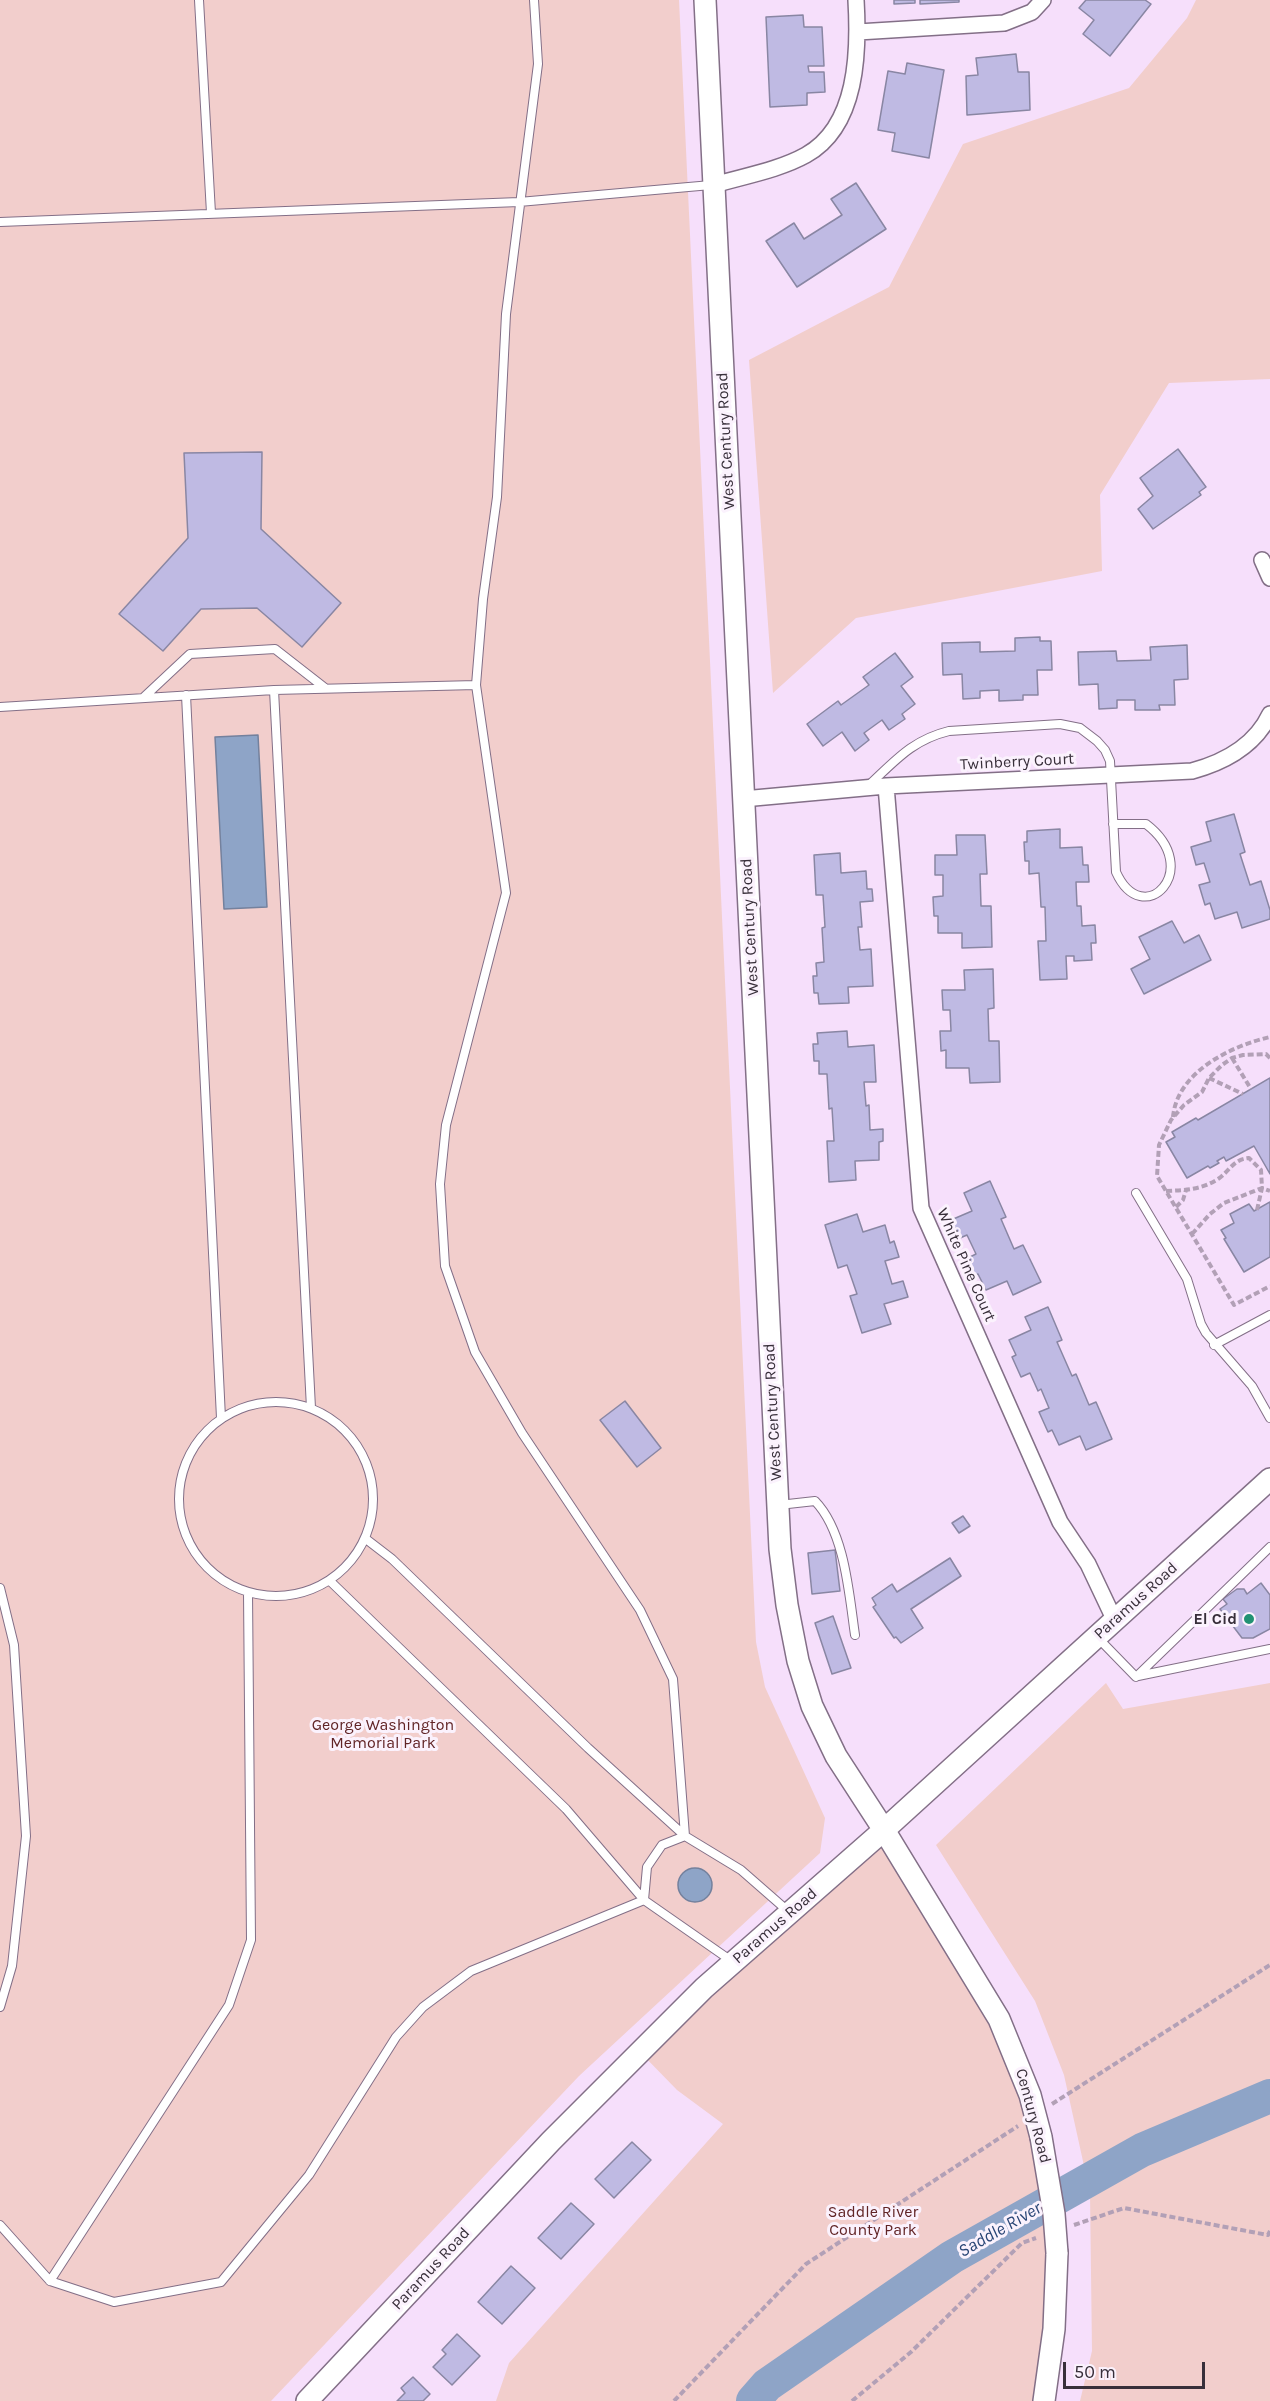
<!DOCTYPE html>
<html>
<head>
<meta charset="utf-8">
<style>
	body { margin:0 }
	#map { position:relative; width:1270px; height:2401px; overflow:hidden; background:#f6dffb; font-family:Karla,sans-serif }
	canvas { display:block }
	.scale { position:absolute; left:1063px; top:2362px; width:142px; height:27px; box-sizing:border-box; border:3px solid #382f3a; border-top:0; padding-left:8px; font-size:18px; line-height:21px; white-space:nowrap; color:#382f3a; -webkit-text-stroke:4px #fbf2fd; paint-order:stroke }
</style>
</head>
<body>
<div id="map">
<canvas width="1270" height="2401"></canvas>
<div class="scale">50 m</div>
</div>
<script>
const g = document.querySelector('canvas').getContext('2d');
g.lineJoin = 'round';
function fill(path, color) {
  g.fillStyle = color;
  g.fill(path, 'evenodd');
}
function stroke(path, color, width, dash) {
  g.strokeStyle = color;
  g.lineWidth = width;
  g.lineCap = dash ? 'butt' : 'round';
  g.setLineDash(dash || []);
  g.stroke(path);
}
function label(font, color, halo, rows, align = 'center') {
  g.font = font + ' Karla,sans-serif';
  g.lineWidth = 6;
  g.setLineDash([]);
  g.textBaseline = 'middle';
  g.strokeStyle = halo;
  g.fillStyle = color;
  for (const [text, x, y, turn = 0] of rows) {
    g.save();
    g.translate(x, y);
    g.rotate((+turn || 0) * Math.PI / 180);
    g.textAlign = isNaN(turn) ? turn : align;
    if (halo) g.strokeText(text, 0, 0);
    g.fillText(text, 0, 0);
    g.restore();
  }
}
const green = new Path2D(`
	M0,0H679L756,1642L765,1687L825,1818L820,1853L579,2076L271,2401H0Z
	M1196,0H1270V379L1169,383L1100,495L1102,571L856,618L773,693L749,360L889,287L963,144L1129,88L1187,18Z
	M1106,1683L1123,1709L1270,1683V2401H1080L1092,2351L1090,2193L1064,2075L1035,2001L936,1845Z
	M884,1830L979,1984L1048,2176L1044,2401H496L509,2363L723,2124L677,2090L639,2051Z`);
const water = new Path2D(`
	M258,735L267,907L224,909L215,737Z
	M678 1885a17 17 0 1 1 34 0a17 17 0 1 1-34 0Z`);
const river = new Path2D(`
	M753,2401L767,2385L952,2257L1142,2150L1270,2096`);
const building = new Path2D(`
	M894,0H915V3L894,4Z
	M920,0H959V2L920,4Z
	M1086,0H1145L1151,4L1110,56L1083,34L1094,20L1079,8Z
	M803,15L804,27H822L824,66H808L809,72H824L825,92L807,93V105L770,107L766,17Z
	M1016,54L1018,72H1029L1030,110L967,115L966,76L978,75L976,58Z
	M907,63L944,70L929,158L892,151L895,133L878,130L888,71L905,74Z
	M856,183L886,229L797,287L766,241L794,223L804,239L842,215L831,199Z
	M1178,449L1206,487L1199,492L1201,495L1153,529L1138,509L1153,496L1140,478Z
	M262,452L261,529L341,603L302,647L257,608L201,609L163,651L119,614L188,538L184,453Z
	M1040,637V641H1051L1052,670H1037L1038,695H1023V700L999,701V690L980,691V698L963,699L962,674L943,675L942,643L980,642V652L1015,651V638Z
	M1187,645L1188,679L1174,680L1175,705H1159L1160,710H1135V700H1117V708L1099,709L1098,684L1079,685L1078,652L1116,651L1117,661L1151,660L1150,647Z
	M895,653L913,677L901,686L915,704L902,714L905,719L889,730L882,720L864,733L869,740L855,751L842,732L823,746L807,724L838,701L841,705L869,685L863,677Z
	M1234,814L1245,852L1240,854L1250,885L1261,881L1270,910V919L1242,928L1237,912L1215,919L1210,903L1205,905L1199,885L1210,882L1204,863L1196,865L1191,847L1211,841L1206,822Z
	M1060,829V848L1082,847L1083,865H1088L1089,882H1076L1077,906H1081L1082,926L1095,925L1096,943H1091L1092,960L1074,961V956H1066L1067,979L1040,980L1038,941H1046L1045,907H1041L1039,873L1029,874V861H1025L1024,842H1027V831Z
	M956,835H985L987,874H980L981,906H991L992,947L962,948V933H938V916H934L933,897L943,896V875H935V855H957Z
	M840,853L841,873L866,871L867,889H872L873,901L860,902L862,927H858L860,950L871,949L873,986L848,987L849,1003L819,1004L818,993H814L813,976H817L816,963L824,962L822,928L825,927L823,895H816L814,855Z
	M1172,921L1184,943L1199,935L1211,960L1144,994L1131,969L1150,959L1139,937Z
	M993,969L994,1008L988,1009L989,1041H999L1000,1082L970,1083L969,1068H946V1050L941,1051L940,1031H951L950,1010H943L942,990H965L964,970Z
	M847,1031L848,1047L874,1045L876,1082H864L866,1106L869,1105L870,1130L883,1129V1141L879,1142V1160L855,1161L856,1180L829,1182L827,1141H834L832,1108L829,1109L827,1074H819V1061H814L813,1044H818L817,1033Z
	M1270,1078V1174L1254,1146L1226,1161L1224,1157L1217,1161L1219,1163L1210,1168L1208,1166L1187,1178L1166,1142L1175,1137L1172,1132L1196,1118L1198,1120Z
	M990,1181L1006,1217L1001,1219L1014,1249L1023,1245L1041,1282L1013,1295L1007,1281L986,1290L978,1274L974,1276L966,1259L976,1254L967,1235L960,1238L951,1220L972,1211L964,1193Z
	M1270,1202V1257L1244,1272L1224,1239L1226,1238L1221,1230L1234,1223L1230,1214L1249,1204L1254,1211Z
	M857,1214L863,1232L885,1225L890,1243L894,1241L899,1257L885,1261L892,1284L903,1281L908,1297L884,1304L891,1324L862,1333L850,1296L857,1294L847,1265L838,1268L825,1225Z
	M1048,1307L1062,1340L1057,1342L1072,1376L1076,1374L1089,1405L1096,1402L1112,1439L1086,1450L1080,1436L1059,1445L1052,1430L1048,1432L1039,1412L1049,1408L1041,1389L1038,1391L1030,1373L1021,1377L1012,1357L1016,1355L1009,1340L1031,1330L1025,1317Z
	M625,1401L661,1448L637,1467L600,1420Z
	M963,1516L970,1526L959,1533L952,1523Z
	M835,1550L840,1591L812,1594L808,1553Z
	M950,1558L961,1576L911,1609L923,1628L901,1643L896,1637L894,1638L873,1607L876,1605L872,1598L892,1584L897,1592Z
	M1261,1583L1270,1595V1629L1253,1638H1242L1220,1609L1227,1604L1223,1599L1237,1589H1244L1247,1594Z
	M833,1616L851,1668L832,1674L815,1623Z
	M632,2142L651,2160L614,2198L595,2179Z
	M571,2203L594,2224L561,2259L538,2238Z
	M511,2266L535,2288L502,2324L478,2302Z
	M457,2334L480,2356L452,2385L433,2367L446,2354L442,2350Z
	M413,2377L430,2394L423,2401H397L405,2393L401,2388Z`);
const path = new Path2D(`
	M1232,1058L1251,1089
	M1270,1058L1266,1054L1243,1055L1232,1058L1222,1065L1209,1078L1202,1092L1184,1105L1171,1120L1159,1145L1157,1176L1234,1305L1270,1286
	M1209,1078L1243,1094
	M1173,1117C1177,1072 1231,1046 1270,1037
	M1166,1191C1185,1190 1201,1190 1218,1179C1230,1171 1233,1159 1249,1158L1261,1170L1262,1188L1257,1210
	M1176,1207L1183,1200L1186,1190
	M1192,1234L1210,1214L1224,1203L1262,1188L1270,1191
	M1052,2104L1270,1965
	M1074,2225L1124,2208L1268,2235L1270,2231
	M674,2401L806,2264L1018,2126
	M852,2401L911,2352L1022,2243L1036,2238`);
const service = new Path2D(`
	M199,0L211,213
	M0,222L519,202L711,185
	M274,690L311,1408
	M186,695L221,1418
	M143,698L190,654L275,649L325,688
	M0,707L274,690L476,685
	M868,786C895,761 912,740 949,731L1060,724L1080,728L1097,741L1105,750L1110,761L1116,872C1143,932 1205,869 1146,824H1113
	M1136,1193L1187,1279L1201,1324L1206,1333L1252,1386L1270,1418
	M1214,1345L1270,1315
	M179 1499a97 97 0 1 1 194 0a97 97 0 1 1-194 0Z
	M779,1505L815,1501C845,1532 849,1594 855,1635
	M366,1539L392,1559L588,1748L685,1836L741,1870L789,1912
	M330,1581L566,1809L644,1900L733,1962
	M0,1588L14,1645L26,1836L12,1966L0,2007
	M1098,1638L1136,1677
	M1138,1676L1270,1649
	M1136,1677L1270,1547
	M0,2225L50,2281L229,2005L251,1940L248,1592
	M50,2281L114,2302L221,2282L309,2175L396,2037L423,2007L471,1971L644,1900L647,1867L662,1845L685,1836L673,1679L640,1610L522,1433L475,1352L445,1266L440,1184L446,1125L506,893L476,685L483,599L497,497L506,314L538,64L534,0`);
const minor = new Path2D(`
	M858,32L1004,23L1032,12L1043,0
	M714,185C744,176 779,170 806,155C858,126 859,51 856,0
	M1262,560L1270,578
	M886,786L921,1208L1060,1522L1088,1564L1115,1621
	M743,799L886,786L1192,771C1225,762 1255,746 1270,714`);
const secondary = new Path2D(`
	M705,0L780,1549L787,1605L798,1661L812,1706L836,1756L884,1830L999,2019L1030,2095L1041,2137
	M307,2401L551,2141L704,1988L884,1830L1270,1479
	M1044,2401L1054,2329L1057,2253`);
const secondaryBridge = new Path2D(`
	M1041,2137L1054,2214L1057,2253`);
const markers = [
	[1249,1619,6,"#219273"]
];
const streetNames = [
	["West Century Road",726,441,-93],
	["Twinberry Court",1017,762,-3],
	["West Century Road",750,927,-93],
	["White Pine Court",966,1265,66],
	["West Century Road",773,1412,-93],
	["Paramus Road",1136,1601,-42],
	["Paramus Road",775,1926,-41],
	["Century Road",1033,2116,75],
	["Paramus Road",431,2269,-47]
];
const poiNames = [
	["El Cid",1237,1619]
];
const parkNames = [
	["George Washington",383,1725],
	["Memorial Park",383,1743],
	["Saddle River",873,2212],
	["County Park",873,2230]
];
const waterNames = [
	["Saddle River",1000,2230,-30]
];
fill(green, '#f2cecc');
fill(water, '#8ea4c7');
stroke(water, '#74819d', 1.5);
stroke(river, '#8ea4c7', 34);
fill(building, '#bfbae3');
stroke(building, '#8986a3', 1.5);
stroke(service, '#836f87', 10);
stroke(minor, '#836f87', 18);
stroke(secondary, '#836f87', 24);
stroke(path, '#b2a0b6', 4, [6, 3]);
stroke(service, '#fff', 8);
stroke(minor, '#fff', 15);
stroke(secondary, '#fff', 21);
stroke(secondaryBridge, '#836f87', 24, []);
stroke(secondaryBridge, '#fff', 21);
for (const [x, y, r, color] of markers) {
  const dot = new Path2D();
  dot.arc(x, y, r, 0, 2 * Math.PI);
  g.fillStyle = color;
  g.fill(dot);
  stroke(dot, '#fbf2fd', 2);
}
label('16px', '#382f3a', '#fbf2fd', streetNames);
label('bold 16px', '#382f3a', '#fbf2fd', poiNames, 'right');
label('16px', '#612426', '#fbf2fd', parkNames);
label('italic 18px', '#294575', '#fbf2fd', waterNames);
</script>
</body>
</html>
